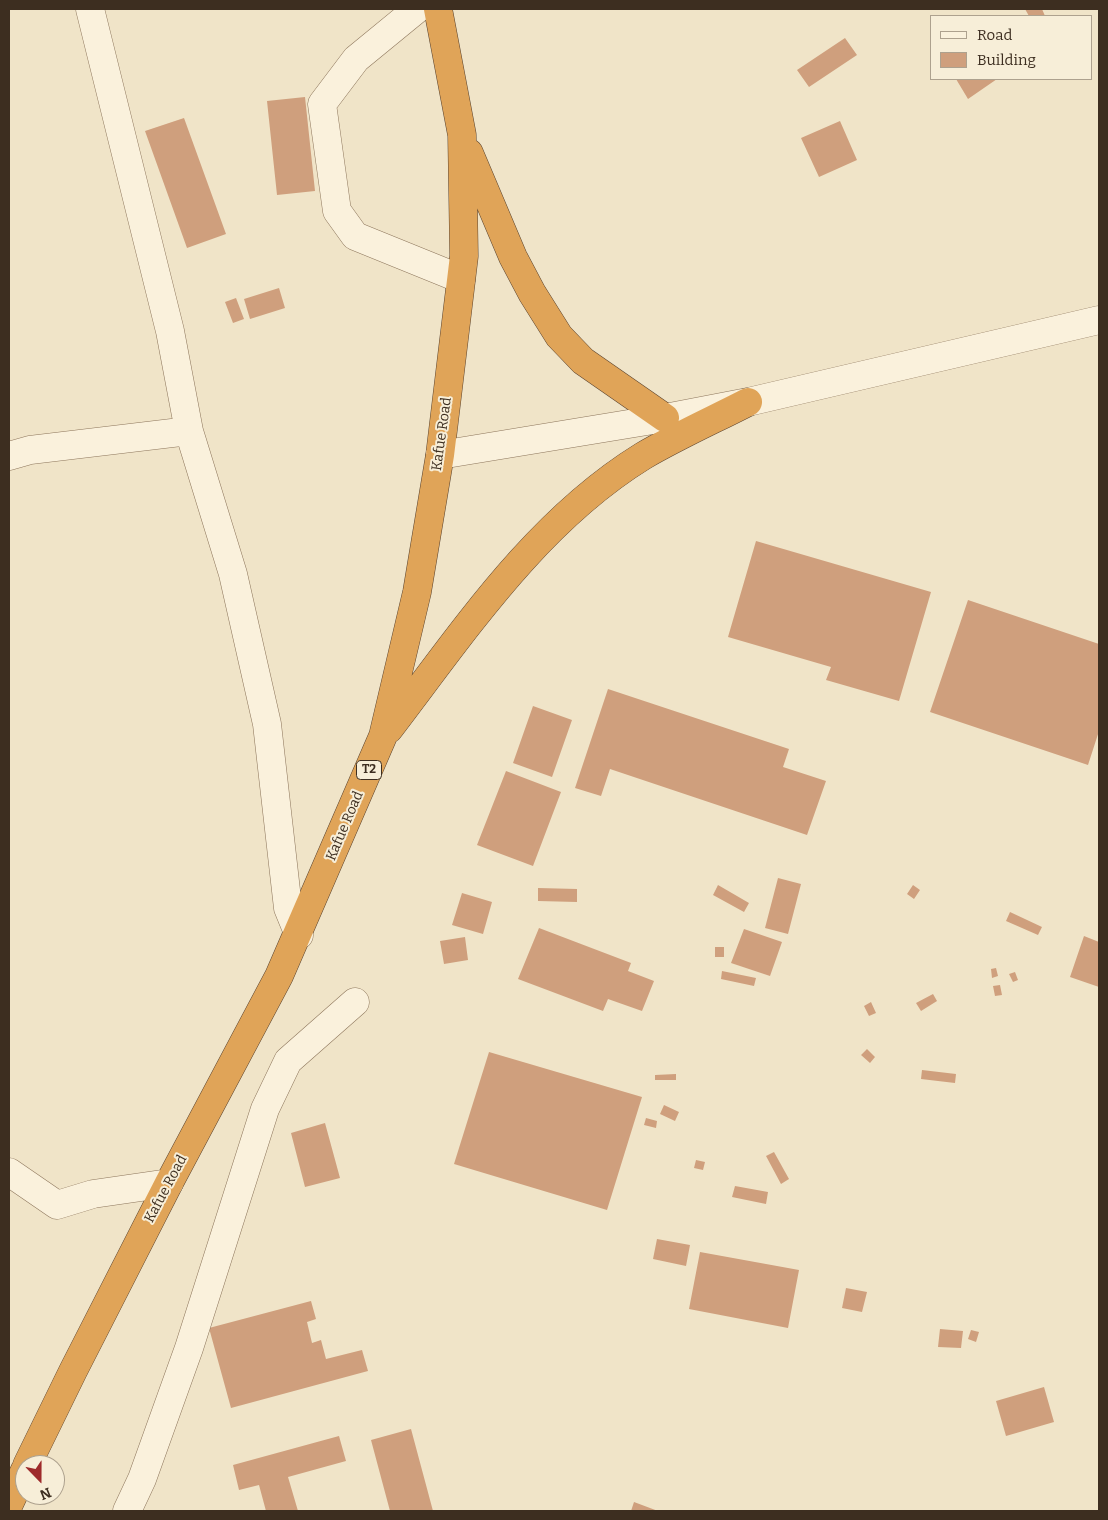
<!DOCTYPE html>
<html>
<head>
<meta charset="utf-8">
<style>
	body { margin:0 }
	#map { position:relative; width:1108px; height:1520px; overflow:hidden; background:#f0e4c8; font-family:Bitter,serif }
	canvas { display:block }
	.frame { position:absolute; inset:0; border:10px solid #3d2e20; pointer-events:none }
	.legend { position:absolute; left:930px; top:15px; width:162px; height:65px; box-sizing:border-box; background:#f7eed8; border:1px solid #ada18e; margin:0; padding:6px 9px; list-style:none; font-size:15px; color:#3d2e20 }
	.legend li { display:flex; align-items:center; gap:10px; height:25px }
	.legend b { width:25px; border:1px solid #ada18e }
	.north { position:absolute; left:15px; top:1455px; width:50px; height:50px; box-sizing:border-box; background:#f7eed8; border:1px solid #ada18e; border-radius:50%; rotate:158deg; font-size:14px; font-weight:700; line-height:20px; text-align:center; color:#3d2e20 }
	.north::after { content:''; display:block; margin:auto; width:18px; height:22px; background:#9e2a2b; clip-path:polygon(50% 0,100% 100%,50% 72%,0 100%) }
</style>
</head>
<body>
<div id="map">
<canvas width="1108" height="1520"></canvas>
<div class="frame"></div>
<ul class="legend">
<li><b style="height:6px;background:#faf1dc"></b>Road</li>
<li><b style="height:14px;background:#cf9f7d"></b>Building</li>
</ul>
<div class="north">N</div>
</div>
<script>
const g = document.querySelector('canvas').getContext('2d');
g.lineJoin = 'round';
function fill(path, color) {
  g.fillStyle = color;
  g.fill(path, 'evenodd');
}
function stroke(path, color, width, dash) {
  g.strokeStyle = color;
  g.lineWidth = width;
  g.lineCap = dash ? 'butt' : 'round';
  g.setLineDash(dash || []);
  g.stroke(path);
}
function label(font, color, halo, rows, align = 'center') {
  g.font = font + ' Bitter,serif';
  g.lineWidth = 4;
  g.setLineDash([]);
  g.textBaseline = 'middle';
  g.strokeStyle = halo;
  g.fillStyle = color;
  for (const [text, x, y, turn = 0] of rows) {
    g.save();
    g.translate(x, y);
    g.rotate((+turn || 0) * Math.PI / 180);
    g.textAlign = isNaN(turn) ? turn : align;
    if (halo) g.strokeText(text, 0, 0);
    g.fillText(text, 0, 0);
    g.restore();
  }
}
const building = new Path2D(`
	M1025,9H1042L1045,16H1029Z
	M845,38L857,55L809,87L797,70Z
	M956,79H997L968,99Z
	M305,97L315,191L277,195L267,101Z
	M184,118L226,234L187,248L145,131Z
	M840,121L857,160L819,177L801,138Z
	M279,288L285,308L250,319L244,299Z
	M236,298L244,319L233,323L225,302Z
	M756,541L931,592L899,701L826,680L831,667L728,637Z
	M968,600L1099,644V731L1088,765L930,712Z
	M608,689L789,749L783,767L826,781L807,835L610,769L601,796L575,788Z
	M533,706L572,720L552,777L513,763Z
	M506,771L561,792L533,866L477,845Z
	M778,878L801,884L788,934L765,928Z
	M718,885L749,903L744,912L713,895Z
	M913,885L920,890L914,899L907,894Z
	M538,888L577,889V902L538,901Z
	M462,893L492,902L483,934L452,925Z
	M1010,912L1042,927L1038,935L1006,921Z
	M539,928L631,963L628,971L654,981L642,1011L608,999L603,1011L518,979Z
	M744,929L782,942L770,976L731,963Z
	M1084,936L1099,942V987L1070,977Z
	M465,937L468,960L444,964L440,941Z
	M715,947H724V957H715Z
	M996,968L998,976L992,978L991,969Z
	M722,971L756,978L754,986L721,979Z
	M1015,972L1018,980L1013,982L1009,974Z
	M1000,985L1002,995L995,996L993,986Z
	M933,994L937,1001L921,1011L916,1003Z
	M871,1002L876,1013L869,1016L864,1006Z
	M867,1049L875,1057L870,1063L861,1055Z
	M489,1052L642,1097L607,1210L454,1164Z
	M922,1070L956,1074L955,1083L921,1079Z
	M676,1074V1080H655V1075Z
	M664,1105L679,1112L675,1121L660,1114Z
	M646,1118L657,1121L656,1128L644,1125Z
	M325,1123L340,1178L305,1187L291,1133Z
	M774,1152L789,1179L781,1184L766,1156Z
	M696,1160L705,1162L703,1170L694,1168Z
	M735,1186L768,1192L766,1204L732,1197Z
	M657,1239L690,1245L686,1266L653,1259Z
	M700,1252L799,1270L788,1328L689,1309Z
	M846,1288L867,1292L862,1312L842,1308Z
	M311,1301L316,1319L307,1322L312,1343L321,1340L326,1359L362,1350L368,1371L231,1408L209,1328Z
	M940,1329L963,1331L961,1348L938,1347Z
	M971,1330L979,1332L976,1342L968,1339Z
	M1044,1387L1054,1422L1006,1436L996,1401Z
	M411,1429L433,1511H390L371,1440Z
	M339,1436L346,1461L288,1477L298,1511H266L259,1485L239,1490L233,1465Z
	M634,1502L658,1511H631Z`);
const minor = new Path2D(`
	M90,9L170,331L189,431L233,574L267,724L288,908L299,935
	M417,9L356,59L322,104L337,211L355,236L461,279
	M440,455L665,418L748,402L1099,320
	M9,456L30,450L189,431
	M9,1172L57,1205L93,1194L169,1183
	M127,1511L142,1479L189,1348L265,1109L288,1061L355,1002`);
const highway = new Path2D(`
	M469,153L513,257L532,293L559,336L583,361L665,418
	M389,729C464,631 536,522 643,456C677,436 713,420 748,402
	M27,1465L73,1371L169,1183L279,976L383,736L417,592L440,455L464,256L462,135L438,9
	M9,1504L25,1470`);
const shields = [
	[369,770,25]
];
const shieldNames = [
	["T2",369,770]
];
const streetNames = [
	["Kafue Road",442,434,-82],
	["Kafue Road",345,826,-67],
	["Kafue Road",166,1189,-62]
];
fill(building, '#cf9f7d');
stroke(minor, '#8d765c', 29);
stroke(highway, '#5b4430', 29);
stroke(minor, '#faf1dc', 28);
stroke(highway, '#e0a458', 28);
for (const [x, y, w] of shields) {
  const box = new Path2D();
  box.roundRect(x - w / 2, y - 9.5, w, 19, 4);
  g.fillStyle = '#f7eed8';
  g.fill(box);
  stroke(box, '#3d2e20', 1);
}
label('bold 12px', '#3d2e20', null, shieldNames);
label('14px', '#3d2e20', '#f7eed8', streetNames);
</script>
</body>
</html>
